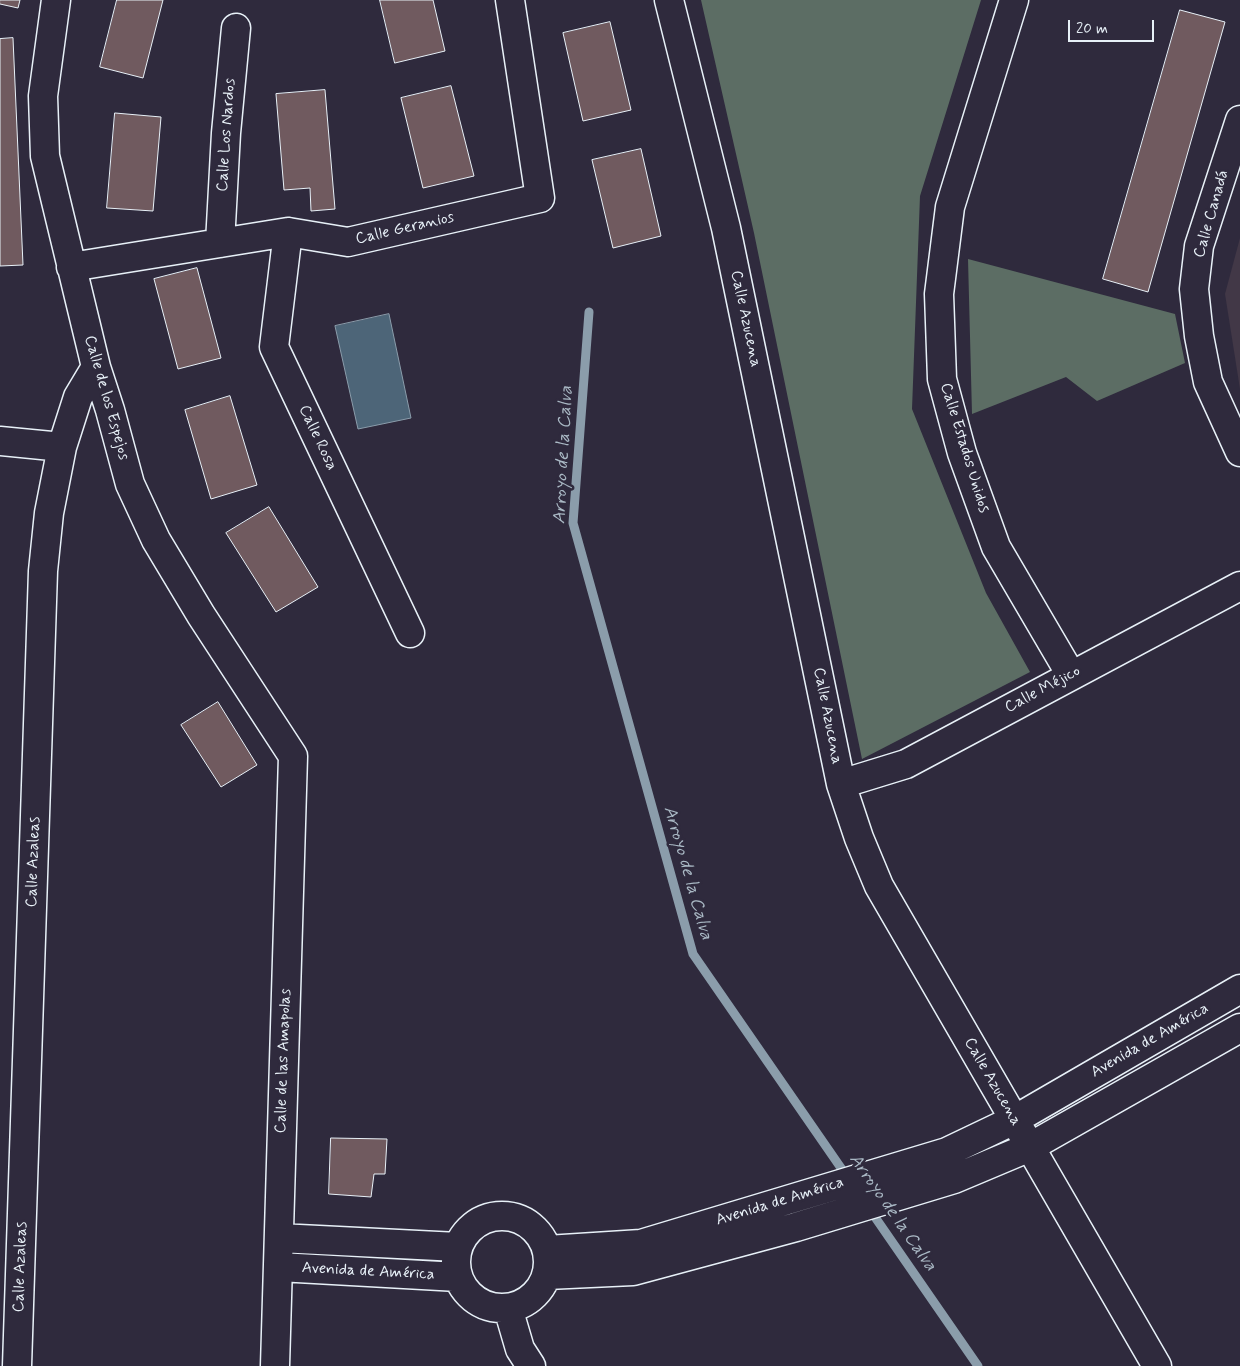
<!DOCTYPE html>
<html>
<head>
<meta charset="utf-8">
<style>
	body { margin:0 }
	#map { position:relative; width:1240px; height:1366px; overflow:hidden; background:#2f2a3d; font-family:Mynerve,sans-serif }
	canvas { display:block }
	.scale { position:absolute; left:1068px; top:20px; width:86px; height:22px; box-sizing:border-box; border:2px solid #e8f1f8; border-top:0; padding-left:6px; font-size:15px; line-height:18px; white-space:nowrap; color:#e8f1f8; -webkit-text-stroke:4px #2f2a3d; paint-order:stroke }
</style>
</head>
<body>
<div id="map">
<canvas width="1240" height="1366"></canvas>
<div class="scale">20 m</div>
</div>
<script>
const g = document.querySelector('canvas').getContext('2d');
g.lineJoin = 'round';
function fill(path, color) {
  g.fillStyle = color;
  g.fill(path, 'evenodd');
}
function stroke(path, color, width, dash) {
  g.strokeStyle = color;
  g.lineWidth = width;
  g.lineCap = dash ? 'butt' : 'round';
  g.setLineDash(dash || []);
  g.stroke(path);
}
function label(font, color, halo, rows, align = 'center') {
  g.font = font + ' Mynerve,sans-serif';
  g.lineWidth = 5;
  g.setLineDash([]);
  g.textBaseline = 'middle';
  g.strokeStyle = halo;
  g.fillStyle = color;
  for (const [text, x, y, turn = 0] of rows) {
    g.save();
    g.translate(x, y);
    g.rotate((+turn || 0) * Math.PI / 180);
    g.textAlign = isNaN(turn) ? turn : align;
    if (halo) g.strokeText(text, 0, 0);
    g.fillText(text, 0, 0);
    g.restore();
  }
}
const built = new Path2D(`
	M1240,238V389L1225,294Z`);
const green = new Path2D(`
	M701,0H981L920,196L912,409L986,593L1030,672L862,759L754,233Z
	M968,259L1175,314L1185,363L1097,401L1066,377L972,414Z`);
const water = new Path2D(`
	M389,314L411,418L358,429L335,326Z`);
const stream = new Path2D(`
	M589,312L573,523L693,954L978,1366`);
const building = new Path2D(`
	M0,0H20L18,8L0,4Z
	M117,0H163L143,78L100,67Z
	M380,0H433L445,51L395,63Z
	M1180,10L1225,22L1148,292L1103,279Z
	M610,22L631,110L583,121L563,33Z
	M13,38L23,265L0,266V39Z
	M451,86L474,176L423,188L401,98Z
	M325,90L335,209L311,211L310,188L284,190L276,94Z
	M115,113L161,117L153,211L107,208Z
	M641,149L661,236L613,248L592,160Z
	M197,268L221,358L178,369L154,279Z
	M230,396L257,485L211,499L185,410Z
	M269,507L318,587L276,612L226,533Z
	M218,702L257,765L221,787L181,725Z
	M331,1138L387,1139L385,1174H374L371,1197L329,1194Z`);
const minor = new Path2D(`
	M56,0L43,96L45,156L96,367L110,410L130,484L156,540L201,615L293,756L275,1366
	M669,0L726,228L841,784L859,838L879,886L1157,1366
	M1014,0L950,207L939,294L942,379L962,453L996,547L1071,675
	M1240,120L1199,246L1194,289L1199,336L1208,382L1240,452
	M288,232L274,347L410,633
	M220,243L226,133L236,28
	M71,267L288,232L348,242L540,198L510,0
	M0,441L62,447
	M841,784L906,764L1240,586
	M456 1262a46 46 0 1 1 92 0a46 46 0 1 1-92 0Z
	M279,1238L458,1247
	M547,1250L641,1244L947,1152L1014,1120L1240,989
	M279,1267L458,1277
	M547,1275L633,1271L796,1227L954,1179L1030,1147L1240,1028
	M508,1308L520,1349L531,1366
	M17,1366L43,571L49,513L62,447L78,397L96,367`);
const streetNames = [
	["Calle Los Nardos",227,135,-86],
	["Calle Canadá",1212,214,-74],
	["Calle Geranios",405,229,-13],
	["Calle Azucena",745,319,78],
	["Calle de los Espejos",106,398,74],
	["Calle Rosa",317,438,65],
	["Calle Estados Unidos",964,448,73],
	["Calle Méjico",1043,690,-28],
	["Calle Azucena",827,716,79],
	["Calle Azaleas",34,862,-88],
	["Avenida de América",1150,1041,-30],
	["Calle de las Amapolas",284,1061,-88],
	["Calle Azucena",992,1082,60],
	["Avenida de América",780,1202,-17],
	["Calle Azaleas",21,1267,-88],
	["Avenida de América",368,1272,3]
];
const waterNames = [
	["Arroyo de la Calva",564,455,-87],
	["Arroyo de la Calva",687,873,74],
	["Arroyo de la Calva",892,1213,55]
];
fill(built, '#423847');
fill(green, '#5c6d64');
fill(water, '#4d6578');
stroke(water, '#8b9dab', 1);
stroke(stream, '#8b9dab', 9);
fill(building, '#705a5f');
stroke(building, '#e8f1f8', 1);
stroke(minor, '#e8f1f8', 31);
stroke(minor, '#2f2a3d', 28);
label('16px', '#e8f1f8', '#2f2a3d', streetNames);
label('italic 18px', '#aab9c5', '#2f2a3d', waterNames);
</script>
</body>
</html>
